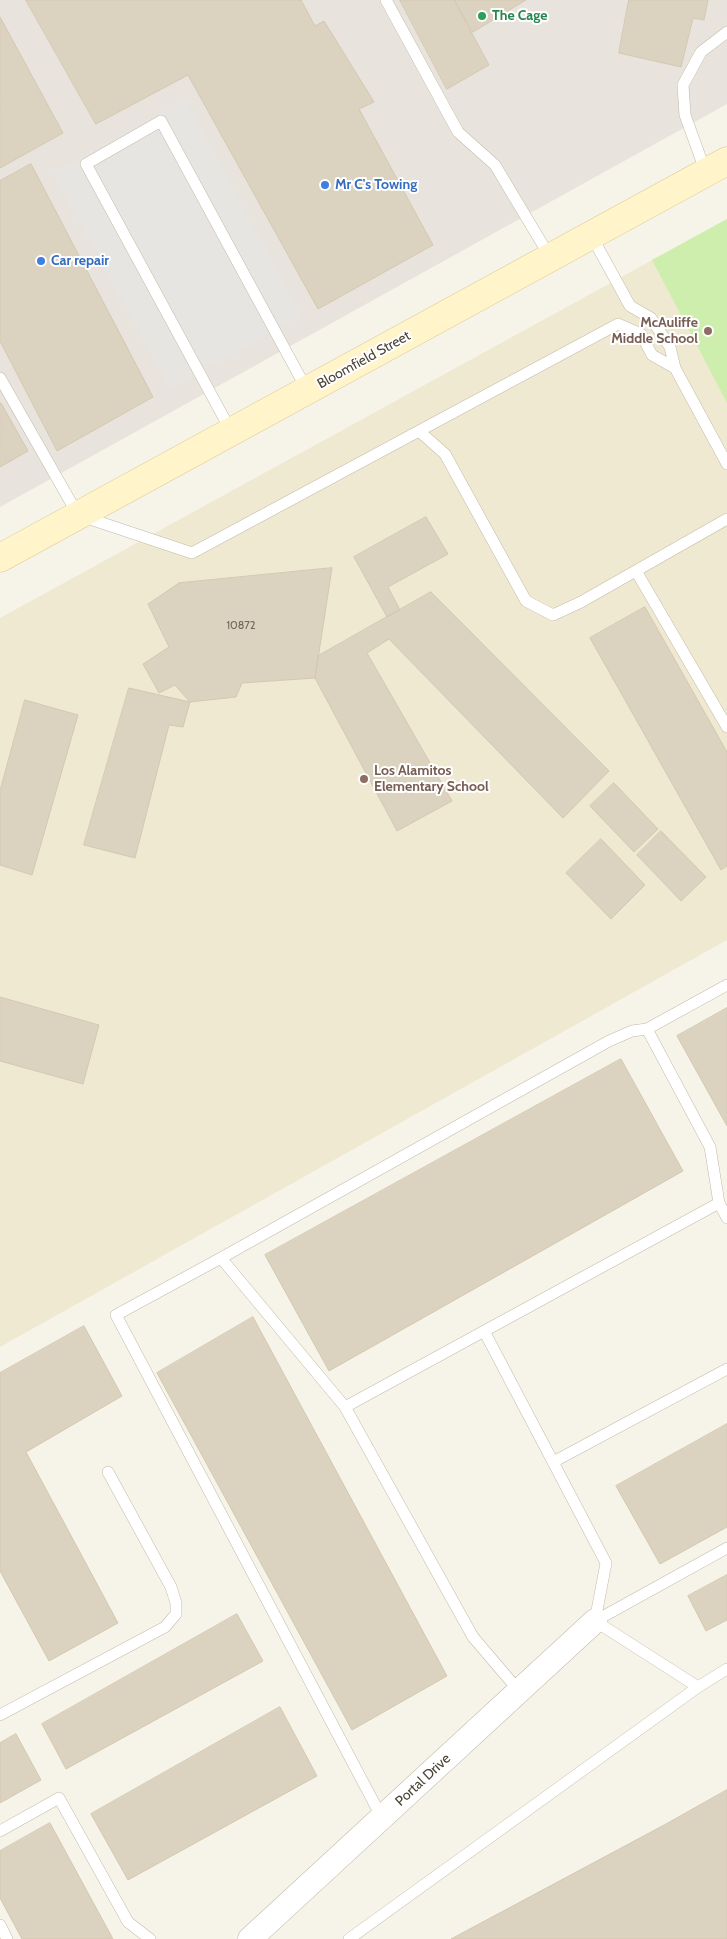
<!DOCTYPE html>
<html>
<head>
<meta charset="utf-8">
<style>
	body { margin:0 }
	canvas { display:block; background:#f6f3e9 }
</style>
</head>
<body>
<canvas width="727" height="1939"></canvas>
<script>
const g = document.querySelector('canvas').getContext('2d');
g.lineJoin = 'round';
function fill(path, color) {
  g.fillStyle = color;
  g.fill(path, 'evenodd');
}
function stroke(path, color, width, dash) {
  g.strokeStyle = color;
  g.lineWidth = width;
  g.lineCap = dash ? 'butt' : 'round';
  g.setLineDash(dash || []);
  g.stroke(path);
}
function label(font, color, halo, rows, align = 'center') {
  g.font = font + ' Cabin,sans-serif';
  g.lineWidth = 4;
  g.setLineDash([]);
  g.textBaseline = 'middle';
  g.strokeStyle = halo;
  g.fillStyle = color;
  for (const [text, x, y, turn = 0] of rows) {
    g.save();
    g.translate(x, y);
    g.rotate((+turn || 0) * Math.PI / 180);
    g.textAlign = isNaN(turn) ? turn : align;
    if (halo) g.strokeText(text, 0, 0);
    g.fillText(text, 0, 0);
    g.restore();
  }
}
const industrial = new Path2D(`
	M0,0H727V104L0,507Z`);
const education = new Path2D(`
	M727,219V940L0,1347V618Z`);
const green = new Path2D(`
	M727,219V403L652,260Z`);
const parking = new Path2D(`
	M185,99L301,316L170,389L53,173Z`);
const building = new Path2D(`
	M26,0H301L315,26L324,21L374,102L359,109L433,245L318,309L188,75L96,124Z
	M400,0H454L489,65L447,89Z
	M455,0H526L473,32Z
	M629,0H708L704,20L693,18L681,67L619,53Z
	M0,17L63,133L0,168Z
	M31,164L153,397L57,451L0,341V181Z
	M0,403H1L28,451L0,467Z
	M426,517L448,554L388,587L400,610L387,617L354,557Z
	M332,568L315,678L242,683L236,697L190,702L175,685L159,693L143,664L169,647L148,604L179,583Z
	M431,592L609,771L563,818L389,639L367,653L452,801L397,831L315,678L318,656Z
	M645,607L727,752V866L721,870L590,638Z
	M129,688L190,702L183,727L169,725L135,858L84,845Z
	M25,700L78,715L32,875L0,865V791Z
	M614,783L658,829L634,852L590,806Z
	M661,831L706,877L681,901L637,855Z
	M601,839L645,885L611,919L566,873Z
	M0,997L99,1025L83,1084L0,1061Z
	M727,1008V1126L677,1036Z
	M621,1059L683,1171L329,1371L265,1255Z
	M253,1317L447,1676L352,1730L157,1373Z
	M84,1326L122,1396L26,1452L118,1623L49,1661L0,1571V1373Z
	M727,1424V1527L660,1564L616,1486Z
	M727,1575V1620L706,1631L688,1596Z
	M237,1614L263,1661L66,1769L42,1724Z
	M280,1707L317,1776L128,1880L91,1814Z
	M16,1734L41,1780L0,1803V1743Z
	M727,1790V1939H451L666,1824Z
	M50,1823L113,1939H22L0,1898V1851Z`);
const lane = new Path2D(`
	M386,0L458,132L495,165L550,257
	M706,173L685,115L683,85L701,52L727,32
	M591,235L630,306L651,318L670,347L675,368L727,464
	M0,378L78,515L192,553L618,324L641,334L652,355L675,368
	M231,431L86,164L161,121L307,390
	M419,431L445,454L526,601L553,615L581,602L727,519
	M636,571L727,727
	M719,1203L710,1147L647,1029L727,985
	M221,1258L609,1041L632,1031L647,1029
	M484,1331L553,1462
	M345,1407L221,1258L116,1315L382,1818
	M595,1621L606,1563L553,1462L727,1369
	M595,1621L698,1687L727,1669
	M595,1621L727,1548
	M519,1691L473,1637L345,1407L719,1203L727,1218
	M0,1715L165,1627L176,1614V1603L171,1587L108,1472
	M0,1831L59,1798L128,1922L150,1939
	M0,1925L7,1939
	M349,1939L698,1687`);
const street = new Path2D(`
	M250,1939L595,1621`);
const secondary = new Path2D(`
	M0,558L727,161`);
const markers = [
	[482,16,5,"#2e9e5b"],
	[325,185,5,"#3f7fe0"],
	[41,261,5,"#3f7fe0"],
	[708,331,5,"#8d6e63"],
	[364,779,5,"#8d6e63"]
];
const numberNames = [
	["10872",241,626]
];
const leisureNames = [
	["The Cage",492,16]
];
const shopNames = [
	["Mr C's Towing",335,185],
	["Car repair",51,261]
];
const educationNames = [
	["McAuliffe",698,323],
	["Middle School",698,339],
	["Los Alamitos",374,771,"left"],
	["Elementary School",374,787,"left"]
];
const streetNames = [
	["Bloomfield Street",364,360,-29],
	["Portal Drive",423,1780,-43]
];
fill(industrial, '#e8e4dd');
fill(education, '#f0e9d2');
fill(green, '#ceeeae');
fill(parking, '#e7e5e1');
fill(building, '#dcd2c0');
stroke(building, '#d4c8b0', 1);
stroke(lane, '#c3bbaa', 12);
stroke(street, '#c3bbaa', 25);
stroke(secondary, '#daca95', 29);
stroke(lane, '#fff', 11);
stroke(street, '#fff', 24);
stroke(secondary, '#fff4ca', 28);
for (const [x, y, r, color] of markers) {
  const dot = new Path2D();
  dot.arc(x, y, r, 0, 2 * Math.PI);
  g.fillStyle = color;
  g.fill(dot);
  stroke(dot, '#fff', 2);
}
label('11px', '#6f6858', null, numberNames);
label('bold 14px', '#27864d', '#fff', leisureNames, 'left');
label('bold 14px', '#366cbe', '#fff', shopNames, 'left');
label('bold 14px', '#785e54', '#fff', educationNames, 'right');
label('14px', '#4b4436', '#fff', streetNames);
</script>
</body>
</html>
